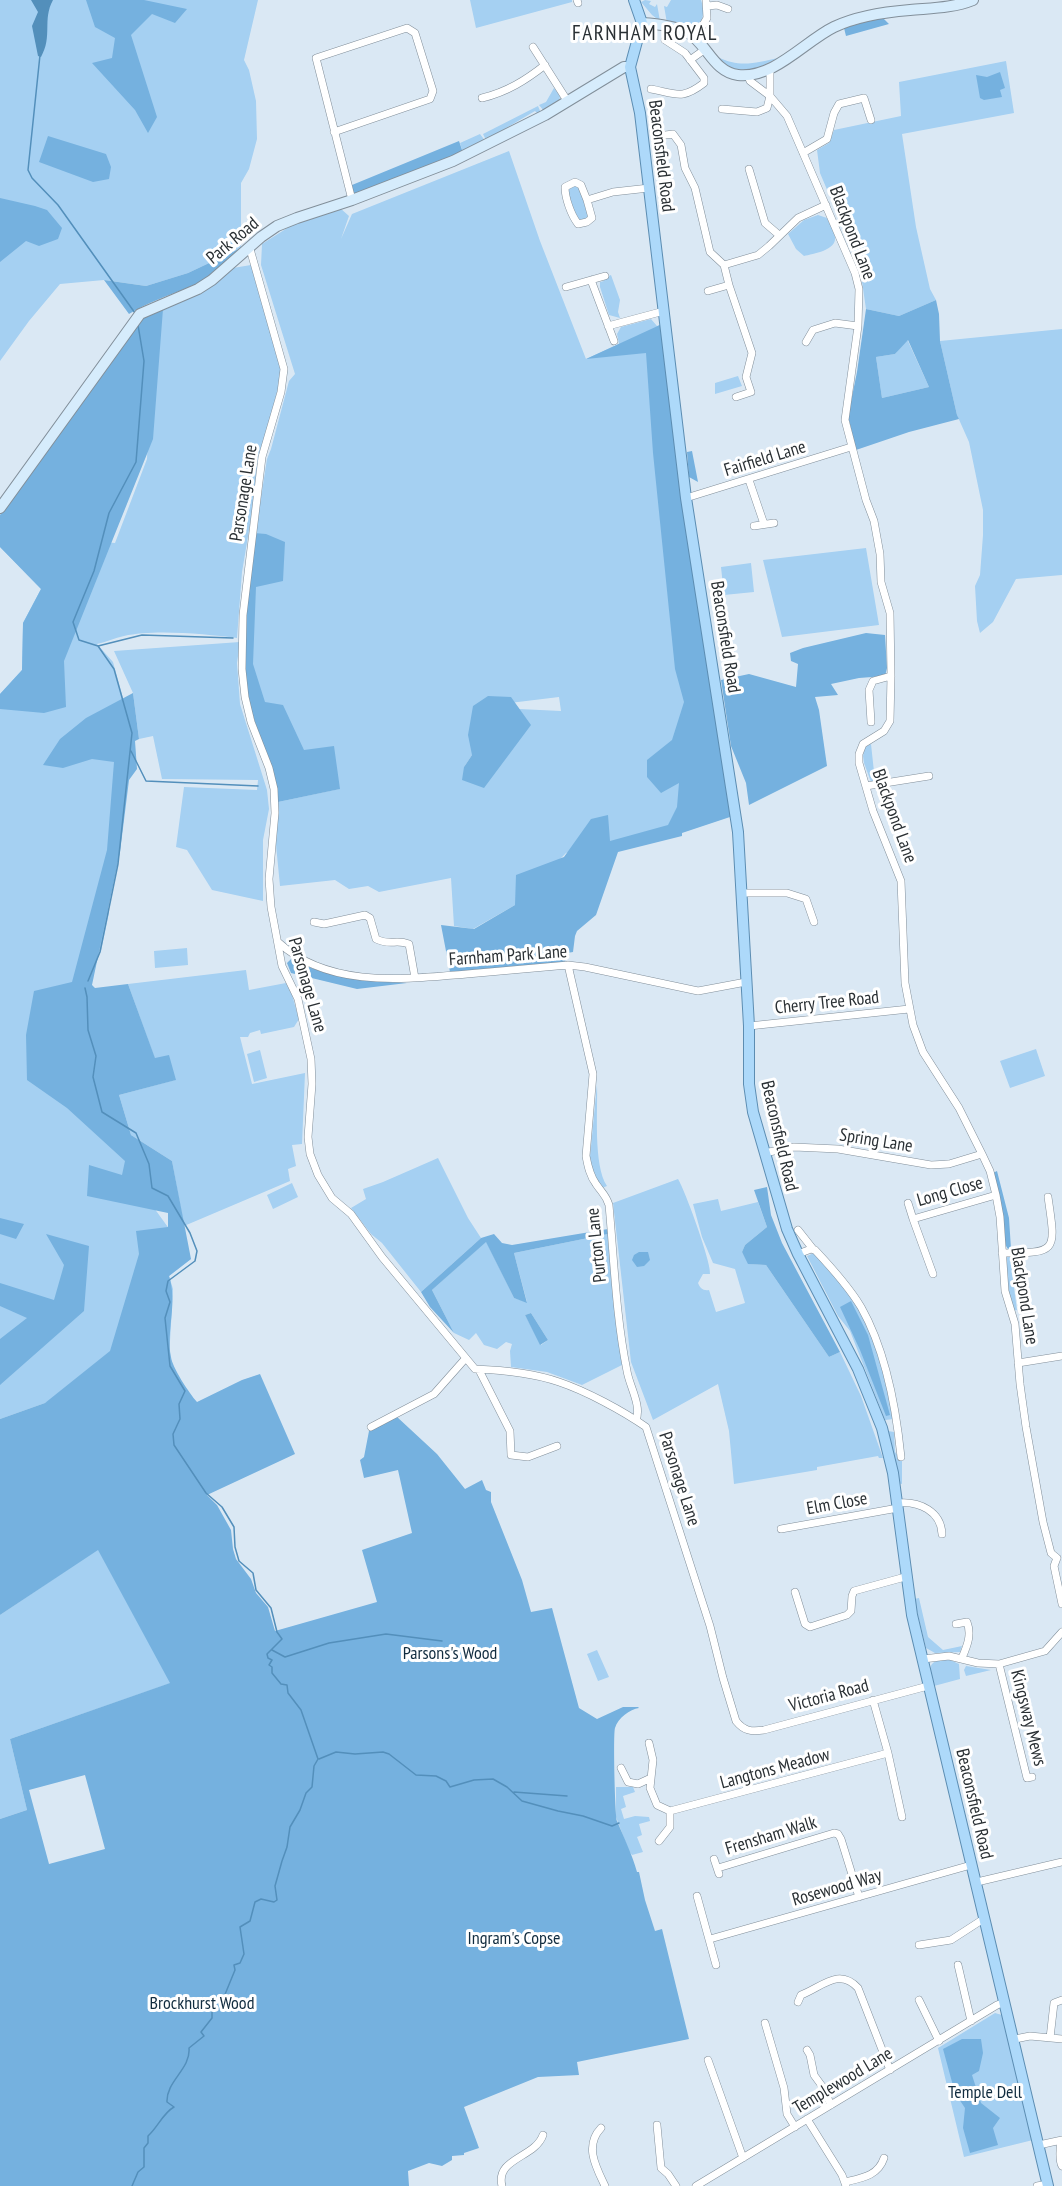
<!DOCTYPE html>
<html>
<head>
<meta charset="utf-8">
<style>
	body { margin:0 }
	canvas { display:block; background:#dae8f4 }
</style>
</head>
<body>
<canvas width="1062" height="2186"></canvas>
<script>
const g = document.querySelector('canvas').getContext('2d');
g.lineJoin = 'round';
function fill(path, color) {
  g.fillStyle = color;
  g.fill(path, 'evenodd');
}
function stroke(path, color, width, dash) {
  g.strokeStyle = color;
  g.lineWidth = width;
  g.lineCap = dash ? 'butt' : 'round';
  g.setLineDash(dash || []);
  g.stroke(path);
}
function label(font, color, halo, rows, align = 'center') {
  g.font = font + ' "PT Sans Narrow",sans-serif';
  g.lineWidth = 6;
  g.setLineDash([]);
  g.textBaseline = 'middle';
  g.strokeStyle = halo;
  g.fillStyle = color;
  for (const [text, x, y, turn = 0] of rows) {
    g.save();
    g.translate(x, y);
    g.rotate((+turn || 0) * Math.PI / 180);
    g.textAlign = isNaN(turn) ? turn : align;
    if (halo) g.strokeText(text, 0, 0);
    g.fillText(text, 0, 0);
    g.restore();
  }
}
const green = new Path2D(`
	M0,0H258L244,60L249,70L256,101L257,139L249,169L241,183V248L188,273L146,286L104,280L60,284L29,321L0,361Z
	M470,0H572V2L476,28Z
	M645,0L651,1L649,4L655,7L657,4L660,21L652,15L641,2Z
	M671,0H701C705,12 704,26 691,32L667,23L664,6L667,7Z
	M718,57C739,68 756,63 778,58L752,71H731Z
	M1006,61L1014,113L902,134L916,227L930,289L936,300L899,316L866,309L860,268L820,173L817,150L829,143L834,130L901,116L899,82Z
	M554,88L560,96L559,103L544,111L539,105L546,102Z
	M538,106L541,113L538,114L535,111L486,140L483,134Z
	M480,134L486,142L463,153L460,143Z
	M509,151L540,241L586,359L619,344L617,334L621,327L651,319L657,326L662,324L726,812L566,853L515,905L473,929L454,926L451,878L379,892L368,886L349,889L335,880L280,886L276,845L278,802L339,789L284,762L250,692L254,533L260,504L267,459L271,449L289,381L295,374L261,265L262,244L292,225L340,208L349,216L341,239L352,214ZM559,697L561,711L519,709L530,726L464,767L472,755L485,706Z
	M574,184L580,187L588,216L582,222L576,219L567,192L568,188Z
	M818,215L827,218C830,224 834,231 835,237C837,250 813,254 804,256L796,249L788,234L804,220Z
	M251,265L282,374L257,467L254,501L242,572L237,638C206,634 154,629 124,636C115,638 106,642 97,644L113,662L133,734L118,853L108,909L109,913L101,951L86,981L149,1201L191,1259L169,1276L173,1289L169,1359L0,1419V694L22,670L23,623L41,589L0,547V533L115,543L147,459L153,312L233,268Z
	M611,275L620,300L618,312L620,318L609,315L600,287V282L604,281L603,278Z
	M1062,329V575L1016,579L993,622L980,633L977,621L975,586L980,575L983,535V510L969,442L957,415L940,341Z
	M907,339L929,387L882,398L876,357L895,354Z
	M738,376L742,386L715,394V383Z
	M866,548L879,625L782,637L763,560Z
	M751,563L754,592L724,595L721,567Z
	M240,642L237,663L240,704L267,790L269,809L263,840V901L212,890L187,850L176,847L184,787L257,790L258,780L162,779L153,736L139,739L133,693L114,651Z
	M871,744L875,781L871,782L864,763L863,756L865,747Z
	M187,948L188,965L155,968L154,951Z
	M246,970L249,990L286,983L292,995L299,1019L294,1027L261,1034L260,1030L250,1033L248,1037H240L252,1084L305,1073L302,1144L292,1145L296,1166L288,1169L290,1181L184,1226L172,1161L131,1135L119,1095L175,1080L155,1059L128,984Z
	M1036,1049L1045,1076L1010,1088L1000,1061Z
	M260,1050L267,1078L254,1082L247,1054Z
	M597,1084C598,1110 593,1165 607,1186L602,1188L589,1167Z
	M438,1158L468,1218L481,1238L421,1292L382,1243L371,1234L351,1208L366,1199L363,1189L383,1182Z
	M678,1179C685,1190 712,1264 710,1274H703L698,1283C700,1288 703,1291 709,1290L716,1312L745,1303L735,1269L713,1263L702,1237L693,1204L718,1199L721,1211L758,1202L767,1227L745,1245L742,1252L749,1264L766,1265L829,1357L840,1352L861,1396L883,1458H879L878,1456L817,1467V1470L734,1484L729,1431L718,1384L653,1420L631,1362L613,1203Z
	M292,1183L298,1197L273,1209L267,1195Z
	M608,1234L622,1365L582,1385L547,1372L511,1367L510,1351L512,1344L506,1342L497,1349L484,1345L476,1333L469,1340L454,1333L432,1290L486,1241L514,1298L527,1302L514,1253ZM531,1313L548,1340L541,1345L525,1315Z
	M814,1253C827,1268 842,1283 853,1300C876,1334 885,1378 894,1419L885,1420L850,1331L838,1316L807,1256Z
	M1009,1256H1013L1012,1273L1017,1310L1013,1311L1007,1286L1005,1259Z
	M888,1431L894,1432L895,1452L902,1461V1484L898,1483Z
	M98,1549L171,1683L10,1739L27,1810L0,1819V1615Z
	M919,1598L928,1637L943,1650L962,1646L960,1652L935,1653L926,1648L914,1599Z
	M597,1650L609,1677L598,1681L587,1654Z
	M948,1659L959,1664L960,1679L934,1686C929,1667 926,1661 948,1659Z
	M966,1666L991,1670L966,1676L964,1670Z
	M616,1787H633L635,1792L623,1796L626,1807L621,1809L624,1819L635,1816L649,1817L650,1821L639,1824L642,1835L637,1837L643,1852L632,1855L629,1851L616,1817Z
	M995,2013L1002,2015L1033,2140L964,2157L938,2048Z`);
const forest = new Path2D(`
	M86,0H144L187,9L175,23L152,14L131,35L157,117L148,133L135,110L92,63L112,58L115,38L95,27Z
	M882,17L889,24L846,36L844,28Z
	M1000,72L1005,88L1000,90L1002,97L984,100L980,98L976,75L987,77Z
	M48,136L106,154L111,167L109,179L93,182L39,162Z
	M459,141L463,153L358,195L353,193L352,185Z
	M0,198L35,206L47,210L62,228L58,239L39,246L26,241L0,262Z
	M241,248C216,287 165,291 129,314L104,280L146,286L188,273Z
	M936,300L939,314L940,341L957,415L959,419L909,432L856,450L848,416L857,372L866,309L899,316ZM908,340L929,387L882,398L876,357L895,354Z
	M163,309L153,439L64,661L66,707L44,713L0,709V694L22,670L23,623L41,589L0,547V515L133,328L143,318Z
	M662,324L733,816L682,833V836L618,852L596,915L577,931L575,936L573,952L567,953L565,962L450,972L441,925L474,929L515,905L516,875L564,857L591,819L608,815L610,841L668,825L677,807L679,783L661,793L647,777V760L672,740L684,702L675,669L653,453L646,353L586,359Z
	M692,451L698,482L689,477L687,452Z
	M254,533L266,534L285,542L283,581L256,587L253,664L265,702L283,705L304,750L334,746L340,789L278,802C273,766 256,734 249,699C238,645 248,587 254,533Z
	M866,633L885,635L887,668L885,676L859,678L831,684L838,695L815,697L819,710L827,766L749,805L746,783L731,746L721,680L749,674L796,687L798,664L791,661L790,653L803,648Z
	M133,693L139,739L135,741L137,769L129,780L120,852L92,985L95,988L128,984L155,1058L169,1055L176,1080L119,1095L131,1135L172,1161L191,1259L169,1276C178,1303 166,1330 171,1357C172,1367 189,1393 197,1402L242,1380L260,1374L295,1454L207,1495L217,1505L231,1530L233,1549L236,1559L251,1579L256,1593L268,1607L275,1631L377,1602L362,1550L412,1533L398,1470L364,1478L360,1460L364,1457L369,1431L396,1416L437,1454L465,1489L482,1480L486,1490L491,1492V1502L522,1580L531,1612L552,1608L579,1708L597,1719L623,1707H638L639,1708C630,1709 618,1718 615,1728C613,1734 615,1815 617,1821C624,1838 632,1854 637,1872H639L645,1900L655,1931L662,1929L689,2039L577,2062L579,2075L538,2077L464,2107L479,2148L464,2153V2155L452,2156V2160L442,2166L429,2163L408,2171L409,2186H0V1819L27,1810L10,1739L170,1683L98,1550L0,1615V1419L45,1403L110,1351L139,1254L136,1231L168,1227V1213L87,1196L89,1165L122,1175L125,1161L67,1108L27,1080L26,1035L34,991L72,982L107,850L114,762L92,759L63,768L43,765L60,739L86,718ZM85,1775L105,1849L49,1864L29,1790Z
	M488,696L511,697L531,725L484,788L462,780L464,767L472,755L468,735L473,706Z
	M292,958C325,979 369,981 407,983L357,989L291,973L287,963Z
	M997,1171L1009,1218L1011,1249H1008L1004,1243L993,1173Z
	M767,1187L771,1215L782,1243L840,1352L829,1357L766,1265L748,1264L742,1252L745,1245L767,1227L754,1190Z
	M0,1218L24,1224L16,1239L0,1234Z
	M608,1229V1234L514,1253L527,1303L514,1298L486,1242L432,1290L454,1333L430,1307L421,1292L481,1238L494,1234L502,1243L512,1245Z
	M46,1234L89,1246L84,1311L0,1385V1339L27,1318L0,1306V1283L54,1300L64,1265Z
	M639,1252H648L650,1260L644,1266L637,1267L632,1260L634,1255Z
	M851,1301L868,1335L890,1415L886,1416L860,1350L840,1307Z
	M531,1313L548,1340L540,1345L525,1315Z
	M962,2039H981L983,2053L979,2071L972,2075L981,2103L1000,2118L993,2128L998,2145L970,2153L963,2128L965,2108L955,2093L943,2049Z`);
const water = new Path2D(`
	M31,0H53C42,20 53,36 41,57L38,56L32,26L38,12Z`);
const stream = new Path2D(`
	M40,55L28,170L32,178L58,205L135,313
	M98,646L142,635L233,638
	M131,751L146,781L258,786
	M88,981L100,952L118,864L132,733L114,669L98,646L79,640L73,622L94,571L109,513L136,462L144,361L138,325
	M85,988L87,997L88,1030L96,1056L93,1077L102,1112L136,1133L149,1164L152,1188L168,1196L190,1233L197,1251L195,1261L168,1281L166,1291L170,1302L165,1318L170,1366L185,1391L179,1404L180,1419L173,1434L174,1445L206,1493L222,1507L234,1527L235,1547L239,1561L253,1573L256,1590L271,1608L277,1632L282,1639L267,1654L268,1658L272,1660L269,1665L272,1667V1673L281,1684L287,1685L288,1693L301,1710L318,1759L314,1766L312,1787L306,1793L300,1810L290,1827L287,1847L282,1861L275,1886L277,1900L274,1902L261,1899L255,1902L250,1921L240,1927L244,1954L240,1963L234,1965L235,1970L219,2009L212,2011V2018L201,2032L204,2036L189,2048C191,2069 166,2081 167,2102L174,2107C163,2113 158,2127 148,2136V2143L144,2148V2167L138,2172L132,2186
	M272,1650L285,1657L329,1643L386,1634L442,1641
	M319,1759L336,1752L355,1754L383,1752L389,1754L416,1775L436,1776L446,1781L450,1787L474,1780L493,1779L507,1787L522,1801L558,1811L583,1816L612,1826L619,1823
	M514,1792L567,1796`);
const street = new Path2D(`
	M577,0L578,3
	M708,6L717,5L728,9
	M695,39L707,18L706,0
	M533,47L568,102
	M690,60L704,50
	M748,76L750,81L770,96L787,116L855,273L859,289L858,326L845,420L866,500L874,521L880,554L881,582L890,613L891,676L890,721L884,731L863,744L859,754V763L873,811L901,881L905,983L913,1025L923,1052L959,1108L982,1154L990,1171L996,1195L1000,1217L1005,1291L1015,1324L1020,1384L1026,1427L1043,1522L1051,1553L1057,1558
	M651,89C677,94 682,100 704,83V78L685,53L665,40
	M482,98C507,92 526,80 545,65
	M722,109L757,112L767,108L770,96V68
	M334,132L430,99L433,91L415,33L407,28L316,58L352,200
	M658,136L673,134L681,145L685,168L695,188L710,252L724,265L758,255L769,246L798,218L826,205
	M803,153L827,139L834,113L839,104L864,98L871,120
	M749,169L765,223L779,235
	M587,200L581,185L575,182L565,187C565,198 571,215 578,224L587,222L592,218L587,200L613,192L649,188
	M250,249L284,369L281,392L262,457L243,615L242,669L245,697L251,722L269,768L274,789L275,813L269,879L271,907L282,966L298,999L311,1059L312,1084L308,1137L310,1154L318,1175L332,1198L351,1214L382,1257L475,1369C502,1370 533,1373 559,1382C586,1391 623,1411 646,1427L710,1626L723,1678L736,1721C744,1731 751,1732 764,1730L928,1686
	M591,280L614,341
	M729,285L752,353L746,377L751,392L736,397
	M566,287L605,276
	M708,291L729,285L724,265
	M608,326L664,311
	M806,342L813,330L835,323L858,326
	M749,480L764,524
	M686,498L851,447
	M754,526L774,523
	M871,722L869,690L873,681L891,676
	M866,786L929,776
	M742,893H787L806,899L814,922
	M314,922L324,924L365,915L370,918L376,939C390,946 396,939 409,944L415,978
	M278,942C329,989 405,979 467,974C501,971 535,968 568,965L585,967L698,991L746,982
	M568,965L593,1074L586,1156C588,1167 590,1176 596,1184C602,1193 606,1195 609,1205C614,1260 616,1317 627,1371C629,1385 642,1406 636,1420
	M749,1026L909,1009
	M764,1153L794,1147L838,1149L931,1165L949,1164L982,1154
	M908,1203L913,1219L996,1195
	M913,1219L933,1274
	M798,1230L813,1249
	M1002,1253C1058,1253 1056,1252 1048,1197
	M798,1254L811,1249L815,1250C831,1267 849,1287 861,1307C886,1351 896,1407 901,1457
	M1018,1363L1062,1356
	M479,1370L510,1431L511,1455L528,1457L557,1446
	M371,1427L434,1394L465,1359
	M898,1503C919,1501 941,1511 942,1534
	M781,1529L898,1508
	M1057,1558L1054,1566L1062,1604
	M795,1592L805,1624L810,1627L847,1615L851,1611L852,1596L854,1591L905,1577
	M956,1624L967,1622C972,1635 967,1646 962,1658
	M923,1659L949,1656L978,1663L999,1664L1045,1651L1062,1632
	M999,1664L1027,1778L1032,1777
	M873,1700L888,1753L902,1817
	M649,1743L653,1760L650,1788L657,1805L670,1811L888,1753
	M621,1768L628,1782L638,1784L651,1778
	M659,1841L670,1827V1811
	M714,1859L719,1874
	M718,1868L834,1833L838,1834L841,1839L859,1897
	M977,1882L1062,1862
	M697,1896L716,1965
	M710,1939L971,1865
	M919,1945L951,1940L985,1918
	M958,1965L971,2021
	M919,2000L939,2041
	M798,2002L801,1995C822,1987 839,1967 858,1988L890,2070
	M765,2023L784,2088L787,2114L795,2127
	M1050,2038L1054,2003L1062,2000
	M1015,2039L1030,2036L1062,2039
	M807,2050L810,2055L814,2075L822,2086L831,2105
	M708,2060L743,2158
	M807,2119L842,2175L846,2186
	M657,2125L661,2168L668,2174L676,2186
	M601,2128C584,2146 596,2167 605,2186
	M1060,2141C1061,2150 1058,2159 1062,2166
	M1039,2145L1062,2140
	M845,2182C862,2178 878,2176 884,2158
	M502,2186C495,2158 535,2158 543,2135
	M696,2186L997,2005L1005,2002
	M1037,2186L1048,2184`);
const secondary = new Path2D(`
	M642,23C657,24 674,26 687,32C707,43 713,72 738,75C774,79 805,41 834,27C857,16 885,12 910,10C931,8 953,8 973,0
	M0,508L140,314L198,289L212,280L261,237L277,226L297,218L352,200L453,161L545,115L624,67H630`);
const primary = new Path2D(`
	M634,0L642,23L630,67L640,113L686,498L738,832L749,1026V1084L753,1112L787,1229L798,1254L858,1369L882,1428L893,1473L912,1615L1048,2186`);
const streetNames = [
	["Beaconsfield Road",661,156,83],
	["Blackpond Lane",852,233,69],
	["Park Road",233,241,-40],
	["Fairfield Lane",765,459,-17],
	["Parsonage Lane",244,493,-81],
	["Beaconsfield Road",725,637,81],
	["Blackpond Lane",894,816,70],
	["Farnham Park Lane",508,956,-4],
	["Parsonage Lane",307,985,74],
	["Cherry Tree Road",827,1003,-6],
	["Beaconsfield Road",779,1136,77],
	["Spring Lane",876,1141,9],
	["Long Close",950,1192,-16],
	["Purton Lane",597,1245,-96],
	["Blackpond Lane",1024,1296,81],
	["Parsonage Lane",679,1479,72],
	["Elm Close",837,1504,-10],
	["Victoria Road",829,1696,-15],
	["Kingsway Mews",1028,1718,76],
	["Langtons Meadow",775,1769,-15],
	["Beaconsfield Road",974,1804,77],
	["Frensham Walk",771,1836,-17],
	["Rosewood Way",837,1888,-16],
	["Templewood Lane",843,2081,-31]
];
const parkNames = [
	["Parsons's Wood",450,1654],
	["Ingram's Copse",514,1939],
	["Brockhurst Wood",202,2004],
	["Temple Dell",985,2093]
];
const quarterNames = [
	["FARNHAM ROYAL",645,34]
];
fill(green, '#a5d0f2');
fill(forest, '#75b1df');
fill(water, '#538fbb');
stroke(stream, '#538fbb', 1.5);
stroke(street, '#828f9a', 8);
stroke(secondary, '#828f9a', 12);
stroke(primary, '#5c8db2', 12);
stroke(street, '#fff', 7);
stroke(secondary, '#d6ecfc', 10);
stroke(primary, '#add9fa', 10);
label('18px', '#2a3034', '#fff', streetNames);
label('18px', '#112c3f', '#fff', parkNames);
g.letterSpacing = '1.5px';
label('21px', '#2a3034', '#fff', quarterNames);
g.letterSpacing = '0px';
</script>
</body>
</html>
